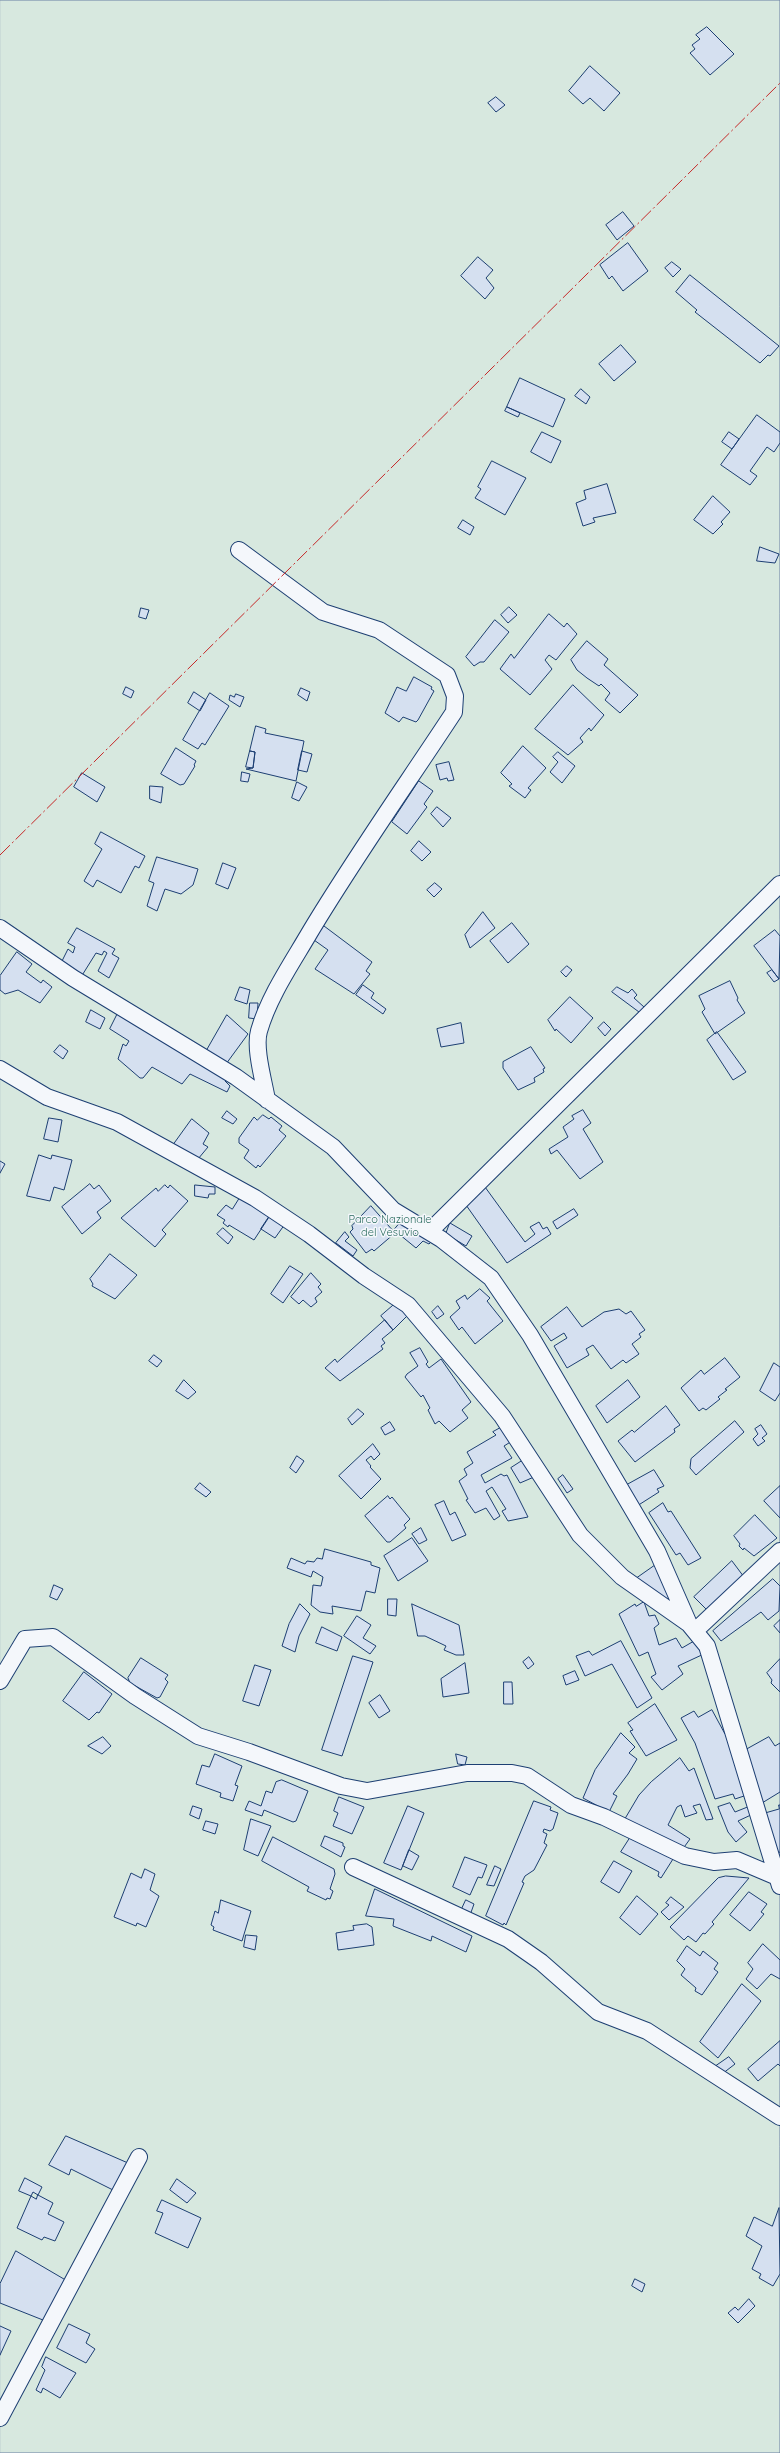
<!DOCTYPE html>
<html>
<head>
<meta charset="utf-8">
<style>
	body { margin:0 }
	canvas { display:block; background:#f4f7fb }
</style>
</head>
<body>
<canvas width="780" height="2453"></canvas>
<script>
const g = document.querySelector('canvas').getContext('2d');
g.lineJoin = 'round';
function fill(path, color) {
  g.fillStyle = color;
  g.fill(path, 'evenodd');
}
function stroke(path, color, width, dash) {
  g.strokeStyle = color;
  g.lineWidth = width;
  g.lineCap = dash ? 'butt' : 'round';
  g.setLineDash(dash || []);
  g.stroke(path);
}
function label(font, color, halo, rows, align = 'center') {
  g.font = font + ' Quicksand,sans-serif';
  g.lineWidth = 3;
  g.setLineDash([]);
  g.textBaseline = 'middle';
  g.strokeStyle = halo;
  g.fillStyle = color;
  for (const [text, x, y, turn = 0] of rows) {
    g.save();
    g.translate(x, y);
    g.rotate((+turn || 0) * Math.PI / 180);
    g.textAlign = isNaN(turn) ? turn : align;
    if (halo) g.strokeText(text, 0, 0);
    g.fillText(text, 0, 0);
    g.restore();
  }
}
const green = new Path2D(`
	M0,0H780V2453H0Z`);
const building = new Path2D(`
	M707,27L734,54L710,75L690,53L695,49L692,45L700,39L696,35Z
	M590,66L620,93L604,111L590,98L583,104L569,91Z
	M496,97L505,105L496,112L488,103Z
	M623,212L634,226L617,240L606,225Z
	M628,243L648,271L623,291L612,276L609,279L600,265Z
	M478,257L493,270L486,278L494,288L485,299L461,276Z
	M672,262L681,269L673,277L665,268Z
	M690,275L779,346L770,356L768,355L760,363L695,312L697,310L676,292Z
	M621,345L636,362L614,381L599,364Z
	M520,378L565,399L553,427L507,407Z
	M581,389L590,397L586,404L575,396Z
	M507,407L520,413L518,417L505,411Z
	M757,415L780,432V443L774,452L767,447L750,471L757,476L750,485L721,465Z
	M542,432L561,441L551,463L531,452Z
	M729,432L739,439L732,449L722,442Z
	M492,461L526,478L505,515L475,498L481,489L478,487Z
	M607,484L616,513L593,518L595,522L583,526L576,503L586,499L584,491Z
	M713,496L730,512L721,522L723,524L713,534L694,520Z
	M463,520L474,527L470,535L458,528Z
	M760,547L779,554L775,563L757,561Z
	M509,607L517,615L508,623L501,615Z
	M141,608L149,610L146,619L139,617Z
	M549,614L564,627L567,623L577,634L556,660L549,655L545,660L552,669L530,695L500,669L511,654L514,658Z
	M495,620L509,632L484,662H480L474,666L466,657Z
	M587,641L608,659L604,665L638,695L620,713L605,700L610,693L601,684L599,686L587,678L577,670L571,660Z
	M414,677L432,687L431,689L434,691L418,720L416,722L403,717L399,722L385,713L397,687L406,691Z
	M573,685L604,715L591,731L589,728L580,738L583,742L568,755L535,729Z
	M126,687L134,691L131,698L123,694Z
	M301,688L310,692L307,701L298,695Z
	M194,692L206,700L200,711L188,703Z
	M210,693L229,706L205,745L202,743L198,749L183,740Z
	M236,694L244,697L240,707L229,700L230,695L234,697Z
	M256,726L266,729L265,733L304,741L296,781L246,769L253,768L255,752L250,751Z
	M523,746L546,768L528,788L531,790L525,798L509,786L512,784L501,773Z
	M176,748L196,761L194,765L195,766L184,784L180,785L161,774Z
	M250,751L255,752L253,768L246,767Z
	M302,751L312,754L307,772L298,770Z
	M558,752L575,766L562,783L550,772L558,762L553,757Z
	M449,762L454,780L448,781L447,778L440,780L436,765Z
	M242,772L250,774L248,782L241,781Z
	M82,773L105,787L97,802L74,787Z
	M419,781L433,791L424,804L427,807L407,834L392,822Z
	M297,782L307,787L299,801L292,798Z
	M150,786L163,787L161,803L150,799Z
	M437,807L451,818L443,827L431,814Z
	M101,832L145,856L139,868L135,866L121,893L97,880L93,887L84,881L102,849L95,844Z
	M419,841L431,852L422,861L411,851Z
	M157,857L198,869L193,885L181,894L165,889L157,911L147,906L154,883L149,881Z
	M223,863L236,868L228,889L216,884Z
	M435,883L442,889L434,897L427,890Z
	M483,912L495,928L470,948L465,935Z
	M512,923L529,944L508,963L490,941Z
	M324,926L372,962L366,971L370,974L354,994L315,969L328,950L314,940Z
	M77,928L115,949L112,954L119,958L109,978L98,971L107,953L104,951L102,955L96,953L81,977L60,965L68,949L73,953L75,947L68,943Z
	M775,930L780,936L779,979L754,946Z
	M17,952L32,964L26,972L41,983L43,980L52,987L40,1003L18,990L5,994L0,990V976Z
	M567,966L572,970L566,977L561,972Z
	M772,970L779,979L774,982L767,973Z
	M730,981L738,998L737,1000L745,1013L715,1034L702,1012L705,1009L699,996Z
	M363,985L374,993L371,998L386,1009L383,1014L356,995Z
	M240,987L250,990L247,1004L235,1000Z
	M617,987L628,993L632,989L637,995L634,998L644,1007L639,1012L612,992Z
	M570,997L593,1018L571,1043L556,1029L555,1031L548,1020Z
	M250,1003H258L257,1019L249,1018Z
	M91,1010L105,1018L100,1029L86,1022Z
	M119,1011L229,1076L225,1081L230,1086L227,1092L190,1074L182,1084L152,1067L143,1078H140L118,1059L123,1044L126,1046L129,1041L110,1029Z
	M227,1015L248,1034L226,1064L207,1050Z
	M604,1022L611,1029L605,1036L598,1028Z
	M461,1023L464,1043L441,1047L437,1029Z
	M717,1032L746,1072L733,1080L707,1040Z
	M60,1045L68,1051L63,1059L54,1052Z
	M531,1047L545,1068L543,1069L544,1072L534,1078L535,1082L518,1090L503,1068V1062Z
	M583,1110L591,1123L583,1129L603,1162L580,1179L557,1150L551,1154L549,1149L568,1137L563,1127L574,1119L572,1116Z
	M227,1111L237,1119L233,1124L222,1118Z
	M263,1115L269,1119L271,1117L282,1126L279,1130L286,1136L260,1167L258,1165L256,1168L244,1158L249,1150L239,1143V1138L254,1117L257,1120Z
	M49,1118L62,1120L58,1142L44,1139Z
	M192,1119L209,1133L203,1144L208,1147L198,1159L174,1144Z
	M39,1155L51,1159L52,1155L72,1160L64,1190L54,1187L50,1201L27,1196Z
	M0,1161L5,1164L0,1173Z
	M90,1184L94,1189L99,1185L111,1201L97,1212L101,1218L82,1234L62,1207Z
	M165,1185L168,1188L170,1185L188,1201L162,1230L166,1234L155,1247L121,1218L156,1188L158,1191Z
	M195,1185L215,1187V1194H209L208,1198L195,1196Z
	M485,1187L525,1242L535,1234L530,1227L539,1222L543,1229L547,1227L551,1234L507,1263L466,1205Z
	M241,1196L271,1214L254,1240L229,1225L228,1227L223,1223L225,1220L217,1215L226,1205L232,1209Z
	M371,1206L395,1233L374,1251L372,1249L366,1253L350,1232L353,1229L352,1226Z
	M574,1209L578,1215L557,1229L553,1222Z
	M271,1214L285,1224L275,1238L261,1229Z
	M400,1223L434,1239L429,1244L423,1241L416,1248L394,1230Z
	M450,1223L472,1236L466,1246L446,1234Z
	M223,1228L233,1237L228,1244L217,1234Z
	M345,1232L349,1237L345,1241L357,1250L353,1256L336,1243Z
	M110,1254L137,1275L115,1299L92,1286L93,1284L90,1279Z
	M290,1266L303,1274L283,1303L271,1294Z
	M311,1273L321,1284L318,1287L322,1292L315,1298L317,1302L311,1307L303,1300L299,1304L291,1297Z
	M480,1289L490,1298L487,1301L503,1321L475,1344L462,1327L459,1330L450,1317L460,1308L456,1301L465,1295L467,1299Z
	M396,1303L408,1315L393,1330L381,1316Z
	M438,1306L444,1314L437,1319L432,1312Z
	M567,1307L582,1327L604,1312L619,1309L626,1314L631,1311L645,1330L639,1334L641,1337L632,1344L639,1354L626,1363L623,1360L611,1369L593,1345L586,1349L589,1355L567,1368L554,1346L567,1338L564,1333L551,1341L541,1327Z
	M385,1320L393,1330L382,1339L385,1343L381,1346L383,1349L340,1381L325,1368L335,1359L337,1362Z
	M420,1348L428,1362L426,1364L429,1368L441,1359L471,1402L462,1410L468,1418L450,1432L439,1421L435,1424L428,1410L430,1408L423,1395L421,1397L405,1377L407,1374L418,1366L410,1353Z
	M154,1355L162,1361L157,1367L149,1361Z
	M725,1358L740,1377L725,1389L727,1390L718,1397L720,1399L706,1410L703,1408L699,1411L681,1388L701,1370L704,1374Z
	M774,1363L780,1367V1393L775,1401L760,1391Z
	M184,1380L196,1392L188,1399L176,1391Z
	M628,1380L640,1397L607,1423L596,1406Z
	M666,1406L680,1425L674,1429L675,1432L635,1462L618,1441L632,1430L634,1432Z
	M358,1409L364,1414L352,1425L348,1419Z
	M735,1421L744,1432L696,1475L690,1468L691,1459Z
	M390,1422L395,1430L385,1435L381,1428Z
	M761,1425L767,1434L762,1438L765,1441L758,1446L753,1439L758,1434L755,1429Z
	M504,1426L512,1441L504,1446L512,1458L481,1475L485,1483L501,1474L504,1476L507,1475L528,1517L508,1521L502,1511L506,1509L492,1487L486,1491L500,1516L494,1520L486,1508L475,1513L466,1500L468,1499L459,1481L467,1475L464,1469L473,1463L467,1452L496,1435L493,1432Z
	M373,1444L380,1454L374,1460L371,1456L366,1460L371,1466L370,1467L381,1479L361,1499L339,1476Z
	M297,1456L304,1461L296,1473L290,1468Z
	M525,1459L534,1477L520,1483L511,1468Z
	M654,1470L664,1486L657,1489L659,1492L637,1506L625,1486Z
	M563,1475L573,1489L567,1493L558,1479Z
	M200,1483L211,1492L206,1497L195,1489Z
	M780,1486V1518L764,1501Z
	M388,1496L390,1499L392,1497L410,1519L404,1525L406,1528L390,1542H387L365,1516Z
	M444,1501L450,1515L455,1512L466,1535L452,1541L435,1505Z
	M663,1503L668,1512L671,1511L701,1558L688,1565L680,1553L676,1555L649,1513Z
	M755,1515L777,1538L754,1556L744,1548L743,1550L739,1546L740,1544L734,1536Z
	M421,1528L427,1540L419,1544L412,1534Z
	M412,1538L428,1561L398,1581L384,1556Z
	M325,1549L371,1562V1565L380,1568L375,1593L366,1591L361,1611L332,1606L333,1614L320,1612L311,1605L313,1585L321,1586L323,1577L313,1571L311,1577L287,1568L291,1558L305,1564L307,1561L314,1562L317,1558L322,1559Z
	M732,1561L744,1577L707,1610L694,1597Z
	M657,1564L673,1604L637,1578Z
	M773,1579L780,1586L779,1611L768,1620L761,1612L721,1641L713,1631Z
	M54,1585L63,1589L57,1600L50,1597Z
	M388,1599H397L396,1616L388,1615Z
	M644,1602L649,1616L655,1615L659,1624L654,1628L659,1645L676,1638L682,1648L694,1641L706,1653L678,1666L683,1674L662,1690L651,1677L656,1674L648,1652L639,1656L619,1614L635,1604L636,1606Z
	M300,1604L310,1614L299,1636L295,1652L282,1646L289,1624Z
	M412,1604L459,1625L464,1655H456L444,1650L446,1646L425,1636H418Z
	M357,1616L371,1625L363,1638L376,1646L370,1654L344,1636Z
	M780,1620V1633L774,1626Z
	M322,1627L342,1637L337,1651L316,1643Z
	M621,1641L652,1698L637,1708L612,1664L585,1676L576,1656L589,1651L592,1655Z
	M353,1656L373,1662L342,1756L322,1750Z
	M529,1657L534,1664L528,1669L523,1662Z
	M141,1658L168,1675L165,1679L168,1682L160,1697L157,1698L130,1683L128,1678Z
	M780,1659V1692L771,1683L772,1680L767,1673Z
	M465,1663L469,1693L443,1697L441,1679Z
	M255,1665L271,1670L259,1706L243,1701Z
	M575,1671L579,1680L566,1685L563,1676Z
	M84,1672L112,1694L99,1713L97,1712L89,1720L63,1701Z
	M504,1682H512L513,1704H504Z
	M380,1695L390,1711L379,1718L369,1703Z
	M655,1704L677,1740L646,1756L630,1731L633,1730L628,1723Z
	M712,1710L725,1734L728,1731L750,1794L735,1799L733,1794L715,1799L695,1743L681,1718L694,1711L698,1717Z
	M621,1733L635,1747L629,1753L637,1759L628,1774L613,1794L617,1796L609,1812L583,1798L595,1770Z
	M103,1737L111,1746L102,1754L88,1746Z
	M769,1737L775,1746L780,1743V1792L762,1803L742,1752Z
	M215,1754L242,1766L235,1785L238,1786L233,1801L220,1797L221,1793L196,1784L202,1765L209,1767Z
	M456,1754L467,1757L465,1765L458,1764Z
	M680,1758L689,1771L694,1768L713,1819L706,1820L700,1804L693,1806L697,1813L685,1817L681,1805L677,1807L668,1825L690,1839L682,1850L623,1822L639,1795L651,1782Z
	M282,1780L308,1791L296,1821L293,1822L264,1810L262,1816L245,1810L249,1801L261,1806L266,1791L272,1793L276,1782Z
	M339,1797L364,1807L352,1834L333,1826L338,1813L334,1811Z
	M534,1801L551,1807L550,1810L558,1813L553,1829L550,1831L544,1829L543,1832L547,1834L544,1843L547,1845L534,1870L525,1876L522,1882L524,1883L506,1925L504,1923L503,1925L486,1916Z
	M730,1803L735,1812L750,1806L753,1814L738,1821L747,1832L736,1842L728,1832L718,1807Z
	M779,1805H780V1852L778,1853L765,1813L779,1809Z
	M193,1806L202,1809L199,1819L190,1815Z
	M408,1806L424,1813L401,1870L384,1863Z
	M251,1819L271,1826L258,1856L244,1850Z
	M206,1821L218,1824L215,1834L203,1830Z
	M325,1836L343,1843V1846L345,1847L341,1857L321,1846Z
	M273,1837L334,1869L335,1874L330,1889L333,1891L330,1899L327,1898L326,1900L307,1891L309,1887L262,1861Z
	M630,1838L673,1859L661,1878L658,1876L659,1872L621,1852Z
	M409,1850L419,1856L412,1870L403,1866Z
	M465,1857L487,1865L482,1878L478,1877L470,1895L453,1887Z
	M614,1861L632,1871L619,1893L601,1882Z
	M495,1866L501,1869L494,1886L487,1885Z
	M145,1869L155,1874L150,1890L159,1896L146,1927L137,1923L136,1926L114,1917L131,1873L141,1878Z
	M726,1876L749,1878L712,1922L714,1924L705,1934L703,1933L696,1942L688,1936L684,1940L670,1927L718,1878Z
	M375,1889L472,1936L466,1952L432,1936L431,1941L393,1926L394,1919L366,1916Z
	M749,1892L767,1904L761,1912L764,1914L750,1931L730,1915Z
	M637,1896L658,1914L640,1935L620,1918Z
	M671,1897L684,1907L669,1920L661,1912L669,1905L666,1903Z
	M221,1900L251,1911L242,1941L213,1930L214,1927L211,1925L215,1911L218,1913Z
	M466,1900L474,1904L469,1918L460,1913Z
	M367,1924L372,1927L374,1945L338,1950L336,1933L354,1930L353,1926Z
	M246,1935L257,1936L255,1950L244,1947Z
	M763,1944L780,1960V1979L771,1974L757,1989L746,1979L753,1969L748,1963Z
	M687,1946L700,1956L703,1951L718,1963L714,1969L718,1972L702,1995L695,1991L696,1988L681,1975L685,1969L677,1961Z
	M742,1984L761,2001L718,2058L700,2042Z
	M780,2041V2066L778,2064L758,2081L748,2069Z
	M729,2057L735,2064L722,2074L716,2066Z
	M66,2136L128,2163L113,2190L71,2169L69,2175L49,2165Z
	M25,2178L42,2187L38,2195L33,2192L31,2196L19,2191Z
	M177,2179L196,2193L187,2203L170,2190Z
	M38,2195L53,2203L48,2214L64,2222L55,2241L44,2237L42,2240L17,2228L31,2196L36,2199Z
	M162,2200L201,2218L188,2248L155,2233L163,2213L157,2211Z
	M779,2208L780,2274L773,2286L759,2278L761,2274L752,2269L762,2246L746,2236L754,2217L772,2226Z
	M16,2251L69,2282L48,2322L0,2303V2284Z
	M635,2279L645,2284L642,2292L632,2286Z
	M749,2299L755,2306L738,2323L728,2313L735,2307L738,2310Z
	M69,2324L90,2334L86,2343L95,2349L86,2363L57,2348Z
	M0,2326L11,2331L0,2355Z
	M46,2357L76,2373L60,2398L43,2388L41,2393L36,2390L45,2370L42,2367Z`);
const street = new Path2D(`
	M239,550L323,612L379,630L447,675L455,696L454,712C406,785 355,857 310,932C292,963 269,996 259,1031C254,1048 264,1082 267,1100
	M0,928L73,978L236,1077L333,1147L393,1210L441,1239L491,1278L530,1335L657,1551L689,1624
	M0,1069L47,1097L117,1122L255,1198L309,1234L364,1276L408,1305L502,1416L580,1535L622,1577L689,1624L707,1646L780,1886
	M430,1231L780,884
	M695,1631L780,1551
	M0,1681L25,1639L53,1637L135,1696L198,1736L249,1752L341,1786L367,1791L467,1773H512L527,1776L571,1805L604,1817L685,1856L714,1862L737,1860L777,1877
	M353,1867L508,1939L541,1962L598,2012L647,2031L780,2117
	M0,2418L139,2157`);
const power = new Path2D(`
	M0,855L780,83`);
const parkNames = [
	["Parco Nazionale",390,1220],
	["del Vesuvio",390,1233]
];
fill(green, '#d7e8df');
stroke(green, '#687fa3', 1);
fill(building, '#d5e0f0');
stroke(building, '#1d3f73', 1);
stroke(street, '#1d3f73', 18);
stroke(street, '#f4f7fb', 16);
stroke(power, '#c62828', 1, [14, 3, 2, 3]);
label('11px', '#2c6c60', '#f4f7fb', parkNames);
</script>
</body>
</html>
